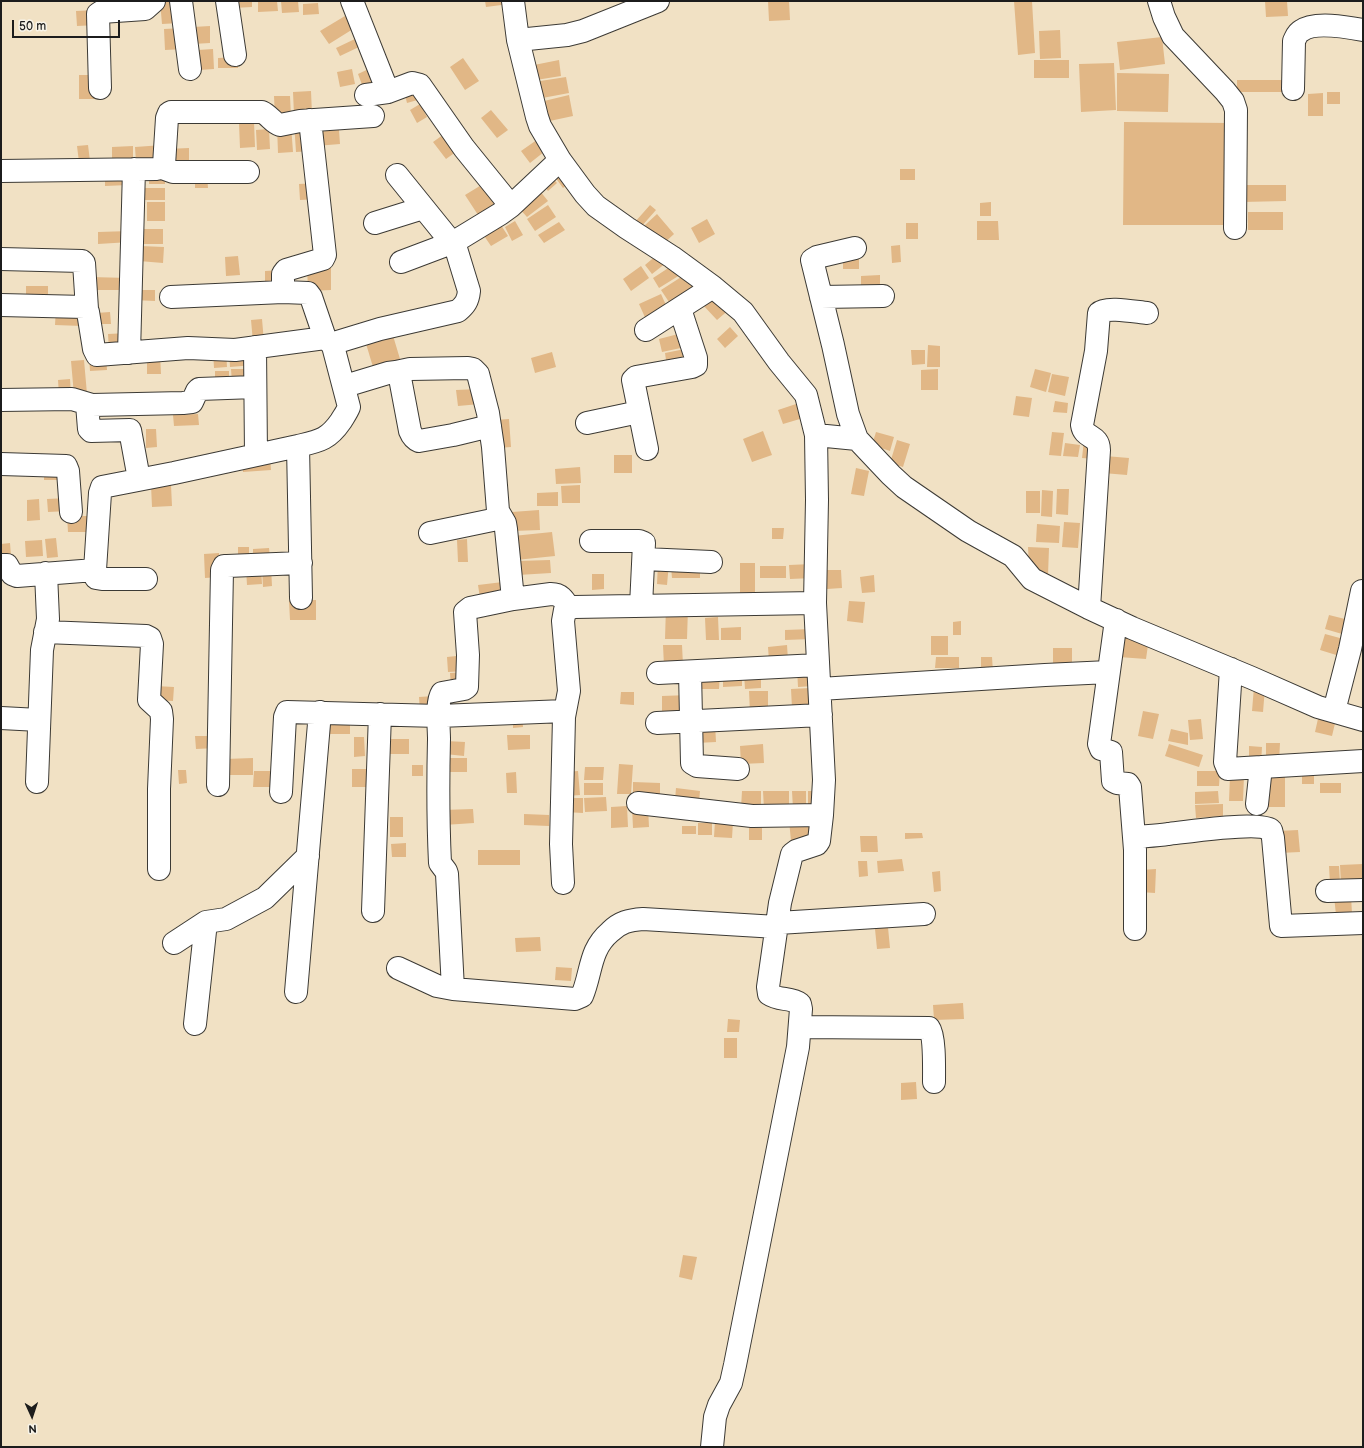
<!DOCTYPE html>
<html>
<head>
<meta charset="utf-8">
<style>
	body { margin:0 }
	#map { position:relative; width:1364px; height:1448px; overflow:hidden; background:#f1e1c4; font-family:"Balsamiq Sans",sans-serif }
	canvas { display:block }
	.frame { position:absolute; inset:0; border:2px solid #1c1c1c; pointer-events:none }
	.north { position:absolute; left:12px; top:1396px; width:40px; height:40px; -webkit-text-stroke:3px #f7f3e8; paint-order:stroke; rotate:177deg; font-size:11px; font-weight:700; line-height:16px; text-align:center; color:#1c1c1c }
	.north::after { content:''; display:block; margin:auto; width:14px; height:18px; background:#1c1c1c; clip-path:polygon(50% 0,100% 100%,50% 72%,0 100%) }
	.scale { position:absolute; left:12px; top:20px; width:108px; height:18px; box-sizing:border-box; border:2px solid #1c1c1c; border-top:0; padding-left:5px; font-size:12px; line-height:14px; white-space:nowrap; color:#1c1c1c; -webkit-text-stroke:3px #f7f3e8; paint-order:stroke }
</style>
</head>
<body>
<div id="map">
<canvas width="1364" height="1448"></canvas>
<div class="frame"></div>
<div class="north">N</div>
<div class="scale">50 m</div>
</div>
<script>
const g = document.querySelector('canvas').getContext('2d');
g.lineJoin = 'round';
function fill(path, color) {
  g.fillStyle = color;
  g.fill(path, 'evenodd');
}
function stroke(path, color, width, dash) {
  g.strokeStyle = color;
  g.lineWidth = width;
  g.lineCap = dash ? 'butt' : 'round';
  g.setLineDash(dash || []);
  g.stroke(path);
}
const building = new Path2D(`
	M160,1H178L180,23L162,24Z
	M232,1H252V7L233,8Z
	M258,1H277L278,11L258,12Z
	M281,1H298L299,12L282,13Z
	M485,1H508L509,4L486,7Z
	M768,1H789L790,20L769,21Z
	M1014,1H1032L1035,53L1018,55Z
	M1265,1H1287L1288,16L1266,17Z
	M318,3L319,14L303,15V4Z
	M97,10V25L77,26L76,11Z
	M345,16L353,29L329,44L320,31Z
	M210,26V43L193,44V27Z
	M184,28L185,49L165,50L164,29Z
	M1060,30L1061,58L1040,59L1039,31Z
	M1162,37L1165,64L1120,70L1117,42Z
	M357,38L361,46L340,56L336,48Z
	M213,49L214,69L199,70L198,50Z
	M238,57V68H218V58Z
	M463,58L479,81L465,90L450,67Z
	M559,60L561,76L536,80L534,65Z
	M1034,60H1069V78H1034Z
	M1114,63L1116,110L1081,112L1079,64Z
	M375,66L382,82L364,90L358,74Z
	M352,69L355,84L340,87L337,72Z
	M1117,73L1169,74L1168,112L1117,111Z
	M79,75H97L96,99H79Z
	M566,77L569,93L537,99L534,82Z
	M1237,80H1290V92H1237Z
	M311,91L312,114L294,115L293,92Z
	M419,91L421,99L407,103L405,95Z
	M1327,92H1340V104H1327Z
	M1323,93V116H1308V94Z
	M569,95L573,116L545,122L540,102Z
	M274,96H290L291,117L275,118Z
	M420,104L427,117L417,123L410,110Z
	M491,110L508,130L497,138L481,118Z
	M309,121L312,151L296,152L294,122Z
	M254,122L255,147L240,148L239,123Z
	M1124,122L1230,123L1229,225H1123Z
	M291,125L293,152L278,153L277,126Z
	M269,129L270,149L257,150L256,130Z
	M339,130L340,144L316,146L315,132Z
	M447,132L460,149L446,159L433,142Z
	M541,137L549,148L530,163L521,151Z
	M88,145L90,161L79,162L77,146Z
	M163,145L164,160L136,162L135,147Z
	M133,146V161L112,162V147Z
	M189,148V163L167,164V149Z
	M900,169H915V180H900Z
	M149,170H165V184H149Z
	M128,171V185L105,186V172Z
	M552,173L572,181L563,188Z
	M195,175H207L208,188H195Z
	M550,175L557,183L548,191L541,182Z
	M488,181L503,204L480,218L465,195Z
	M317,183L318,199L300,200L299,184Z
	M1242,185H1286V201L1242,202Z
	M145,188H165V200H145Z
	M540,191L548,201L527,217L518,207Z
	M147,202H165V221H147Z
	M991,202V216H980V203Z
	M548,205L556,217L535,231L527,219Z
	M650,205L656,210L641,227L635,222Z
	M1248,212H1283V230H1248Z
	M657,214L674,234L661,246L644,226Z
	M497,219L508,236L491,246L480,230Z
	M707,219L715,234L699,243L691,228Z
	M515,221L523,235L512,241L505,227Z
	M977,221H998L999,240H977Z
	M559,222L565,230L544,243L538,235Z
	M906,223H918V239H906Z
	M135,229H163V244H135Z
	M130,231V242L98,244V232Z
	M900,245L901,262L892,263L891,246Z
	M140,246L164,247L163,263L139,261Z
	M658,254L666,263L652,274L645,265Z
	M238,256L240,275L226,276L225,257Z
	M843,256H859V269H843Z
	M673,265L680,275L659,288L653,278Z
	M307,266H331V290L308,291Z
	M641,266L649,278L631,291L623,279Z
	M282,270L283,288H265V271Z
	M689,272L701,290L673,308L661,290Z
	M880,275V290L861,291V276Z
	M90,277L129,278V290H90Z
	M26,286H48V300H26Z
	M135,290H155V301L134,300Z
	M715,291L731,308L717,320L702,304Z
	M661,294L670,314L648,324L639,304Z
	M56,308L83,310L82,326L55,325Z
	M110,312L111,324H97L96,313Z
	M262,319L264,342H253L251,320Z
	M730,327L738,336L725,348L717,339Z
	M391,329L400,359L373,367L364,337Z
	M686,332L690,346L662,352L659,339Z
	M128,333L129,349L109,350L108,334Z
	M928,345L940,346V367H927Z
	M690,348L693,362L667,367L665,353Z
	M911,350H925V364L912,365Z
	M213,351H226L227,367L214,368Z
	M229,351L254,365L230,367Z
	M552,352L556,367L535,373L531,358Z
	M147,354H160L161,374H147Z
	M106,355L107,370L90,371L89,356Z
	M84,360L87,394L74,395L71,361Z
	M231,369H254V383H232Z
	M938,369V390H921V370Z
	M1035,369L1051,373L1046,392L1030,387Z
	M215,371H229V381H215Z
	M1052,374L1069,377L1065,396L1048,392Z
	M70,379L71,394L59,395L58,380Z
	M479,389L480,404L458,406L456,390Z
	M1016,396L1032,398L1029,417L1013,415Z
	M805,401L810,416L783,424L778,410Z
	M1055,401L1068,403L1067,413L1053,412Z
	M198,414L199,425L174,426L173,415Z
	M509,419L511,447L498,448L495,420Z
	M146,429H156L157,447L146,448Z
	M763,431L772,455L752,462L743,439Z
	M876,432L894,437L890,451L872,445Z
	M1052,432L1064,433L1061,456L1049,455Z
	M897,440L910,444L903,467L890,463Z
	M1084,440L1095,459L1082,458Z
	M1065,443L1080,445L1078,457L1063,456Z
	M614,455H632V473H614Z
	M1105,456L1129,458L1127,475L1103,473Z
	M270,457L271,470L243,472L242,459Z
	M44,466L65,480H44Z
	M580,467L581,483L556,484L555,469Z
	M856,468L869,471L864,496L851,494Z
	M151,485H171L172,506L152,507Z
	M580,485V503H562L561,486Z
	M1057,489H1069L1068,515L1056,514Z
	M1042,490L1053,491L1052,517L1041,516Z
	M1026,491H1040V513H1026Z
	M558,492V506H537V493Z
	M67,498L68,511L48,512L47,499Z
	M39,499L40,520L27,521V500Z
	M539,510L540,530L513,531L512,512Z
	M67,516H92V532H68Z
	M1064,522L1080,523L1078,548L1062,547Z
	M1037,524L1060,526L1059,543L1036,542Z
	M772,528H784L783,539H772Z
	M552,532L555,556L516,560L513,536Z
	M56,538L58,557L47,558L45,539Z
	M467,539L468,562H458L457,540Z
	M42,540L43,556L26,557L25,541Z
	M10,543L11,556L1,557V544Z
	M238,547H249V559L238,560Z
	M1028,547L1049,548L1048,575L1029,566Z
	M269,548L270,558L253,559V549Z
	M219,553L220,577L205,578L204,554Z
	M550,560L551,573L518,575L517,561Z
	M658,562L669,563L667,585L657,584Z
	M740,563H755V597H740Z
	M812,564L813,578L790,579L789,565Z
	M760,566H786V578H760Z
	M271,567L272,586L263,587L262,568Z
	M671,567H700V578H672Z
	M261,568L262,584L247,585L246,569Z
	M827,570H841L842,588L827,589Z
	M592,574H604V589L592,590Z
	M874,575L875,592L862,593L860,577Z
	M511,581L512,595L480,598L478,585Z
	M316,600V620H290L289,601Z
	M849,601L865,602L863,623L847,621Z
	M666,607L688,608L687,639H665Z
	M1329,615L1353,621L1349,636L1325,629Z
	M718,617L719,640H706L705,618Z
	M961,621V635H953V622Z
	M741,627V640H721V628Z
	M812,629V639L785,640V630Z
	M1325,634L1351,641L1346,658L1320,650Z
	M1121,635L1149,638L1146,659L1119,657Z
	M931,636H948V655H931Z
	M663,645H682L683,665L664,666Z
	M787,645L788,660L769,661L768,647Z
	M1053,648H1072V669L1053,670Z
	M466,655L468,671L448,672L447,657Z
	M936,657H959V668H935Z
	M981,657H992L993,672L981,673Z
	M812,667L813,686L798,687L797,668Z
	M723,671H742V686L723,687Z
	M466,672L451,686L450,673Z
	M698,672L720,673L719,689H697Z
	M761,672V688L745,689L744,673Z
	M155,686L174,687L173,701L154,700Z
	M1254,687L1265,688L1263,712L1252,711Z
	M810,688L811,707L792,708L791,689Z
	M749,691H768V712L750,713Z
	M621,692H634V705L620,704Z
	M689,695L690,713L662,714V696Z
	M434,696V712H420L419,697Z
	M1320,710L1337,715L1332,736L1315,732Z
	M1143,711L1159,714L1153,739L1138,736Z
	M522,714L523,727L513,728V715Z
	M330,716H350V734H330Z
	M1201,719L1203,739L1190,740L1188,720Z
	M715,723L716,742L696,743L695,724Z
	M1171,729L1188,733V745L1168,741Z
	M507,735H530V749L508,750Z
	M195,736H215L216,748L196,749Z
	M354,737H364L365,756L354,757Z
	M386,739H409V754H386Z
	M446,741L465,742L464,756L445,754Z
	M1266,743H1280L1279,762L1266,761Z
	M763,744L764,763L741,764L740,746Z
	M1169,744L1203,755L1199,767L1165,756Z
	M1249,746L1262,747L1261,764H1249Z
	M253,758V775H225V759Z
	M445,758H467V772H445Z
	M619,764L633,765L631,794H617Z
	M412,765H423V776H412Z
	M585,767H604L603,780H584Z
	M352,769H377V787H352Z
	M178,770H186L187,783L179,784Z
	M254,771H276V787H253Z
	M578,771L580,795L567,796L565,772Z
	M1197,771H1220L1219,786H1197Z
	M1302,771H1314V784H1302Z
	M516,772L517,793H507L506,773Z
	M1230,776H1244L1243,801H1229Z
	M1268,777H1285V807H1267Z
	M633,782L660,783V799L633,798Z
	M584,783H603V795H584Z
	M1320,783H1341V793H1320Z
	M676,788L700,791L699,802L675,800Z
	M742,791H761V809L741,808Z
	M763,791H789V809H764Z
	M792,791H806V808L793,809Z
	M808,791H821L822,807H808Z
	M1218,791L1219,803L1195,804V792Z
	M606,797L607,811L585,812L584,798Z
	M565,798H583V813L565,812Z
	M1223,804V816L1196,818L1195,805Z
	M627,806L628,827L611,828V807Z
	M632,807H648L649,827L633,828Z
	M473,809L474,823L444,825L443,810Z
	M524,814L549,815V826L524,825Z
	M390,817H403V837H390Z
	M810,819L811,840L791,841L789,820Z
	M715,821L733,822L732,838L714,837Z
	M698,823H712V835H698Z
	M682,826H696V834H682Z
	M749,828H762V840H749Z
	M1298,830L1300,852L1279,853L1278,831Z
	M905,833H922L923,838L905,839Z
	M860,836H877L878,852H861Z
	M406,843V857H392L391,844Z
	M478,850H520V865H478Z
	M902,859L904,871L878,873L877,861Z
	M858,861H867L868,876L859,877Z
	M1363,864V884H1341L1340,865Z
	M1329,866H1339L1340,883L1330,884Z
	M1156,869L1155,893L1140,892L1141,870Z
	M940,871L941,891L934,892L932,872Z
	M1351,895L1352,914L1336,915L1334,896Z
	M887,917L890,948L877,949L874,919Z
	M540,937L541,951L516,952L515,938Z
	M556,967L572,968L571,981L555,980Z
	M963,1003L964,1019L934,1020L933,1005Z
	M728,1019L740,1020L739,1032H727Z
	M724,1038H737V1058H724Z
	M916,1082L917,1099L901,1100V1083Z
	M683,1255L697,1257L692,1280L679,1277Z`);
const minor = new Path2D(`
	M181,1L190,69
	M227,1L235,55
	M352,1L388,92
	M513,1L518,40L537,117L540,126L560,160L585,194L596,206L627,228L672,257L713,287L743,312L779,362L806,395L816,435L817,500L815,603L824,780L822,815L819,841L817,844L796,851L792,854L780,903L768,987L769,994C779,1001 791,997 800,1004L801,1009L798,1047L735,1365L731,1383L719,1405L715,1417L712,1447
	M1159,1L1164,17L1173,36L1225,91L1233,101L1236,110L1235,228
	M518,40L567,35L583,31L658,1
	M100,88L98,14L101,12L145,9L154,1
	M1293,89L1294,41C1296,37 1297,33 1301,31C1314,21 1347,27 1363,30
	M366,95L388,92L412,83L420,85L464,148L511,206
	M162,168L173,172H248
	M1,171L156,169L161,168L164,165L167,118L169,113L171,112H262C269,115 273,123 280,125L300,121L373,116
	M397,175L452,243
	M375,223L423,208
	M855,248L817,257L812,260L833,345L848,414L857,439
	M1,259L82,261L84,263L87,309
	M401,262L454,242L500,214L511,206L560,160
	M283,292V274L286,270L323,259L325,255L310,120
	M171,297L283,292L308,293L311,297L325,338L333,345
	M821,297L883,296
	M1,305L85,307L88,312L94,349L97,355L188,348L235,350L325,338
	M646,330L713,287
	M255,347L256,455
	M129,353L134,169
	M396,372L410,369L468,368L473,369L478,374L488,413L493,447L498,511L505,523L506,529L513,599
	M345,386L388,373L396,372L400,378L410,431C412,436 414,439 419,441L453,435L490,426
	M1,400L72,399L92,405L183,403L192,402L197,391L199,389L255,387
	M87,404L89,429L91,431L130,430L139,479
	M587,423L639,412
	M816,435L857,439L891,475L904,487L968,531L1013,556L1032,579L1089,608L1132,628L1252,678L1318,707L1363,720
	M298,446L301,598
	M647,449L633,380L636,377L692,367L696,365V358L680,309
	M1,464L66,466L68,471L71,512
	M430,533L502,518
	M591,541H639L644,543L641,606
	M644,559L711,562
	M1,565H7L12,574L17,576L95,570
	M146,579H102L96,578L95,570L100,493L102,487L174,473L298,446C319,441 328,440 341,421C344,416 347,412 349,407L333,346L334,343L380,329L458,311C465,305 468,301 469,291L454,242
	M1089,608L1099,450C1099,434 1084,439 1082,425L1096,351L1099,313C1106,306 1136,312 1147,313
	M1116,620L1099,744L1101,749L1111,752L1113,781L1117,783L1128,784L1130,787L1135,850V929
	M45,632L146,636L150,638L152,644L149,700L161,711L162,719L159,789V869
	M1231,669L1225,762L1228,769L1363,761
	M690,672L692,763L697,766L738,769
	M658,673L818,665
	M820,689L1045,675L1109,672
	M1334,711L1350,649L1362,591
	M1,718L39,720
	M657,723L821,715
	M37,782L42,650L48,619L46,573
	M218,785L222,570L224,566H227L301,563
	M281,792L285,717L287,712L439,716L565,711
	M638,803L752,816L822,815
	M1257,804L1261,767
	M1134,837C1145,836 1157,836 1168,834C1186,832 1258,821 1271,830L1273,838L1281,926L1363,923
	M563,883L561,844L564,717L569,691L563,621L565,610L574,607L815,603
	M1327,891L1363,890
	M373,911L380,714
	M778,923L924,914
	M174,943L206,922L226,919L265,898L308,856
	M398,968L437,986L453,989L575,999L582,996C592,972 589,950 610,932C620,922 629,920 643,919L777,927
	M453,989L447,874L446,871L440,863C438,822 438,780 439,739C439,728 436,702 442,693L464,689L467,687L468,655L465,612L470,608L513,599L551,594C561,594 564,600 569,608
	M296,992L320,712
	M195,1024L206,922
	M800,1027L929,1028C935,1036 934,1070 934,1082`);
fill(building, '#e1b786');
stroke(minor, '#3c3a35', 24);
stroke(minor, '#fff', 22);
</script>
</body>
</html>
